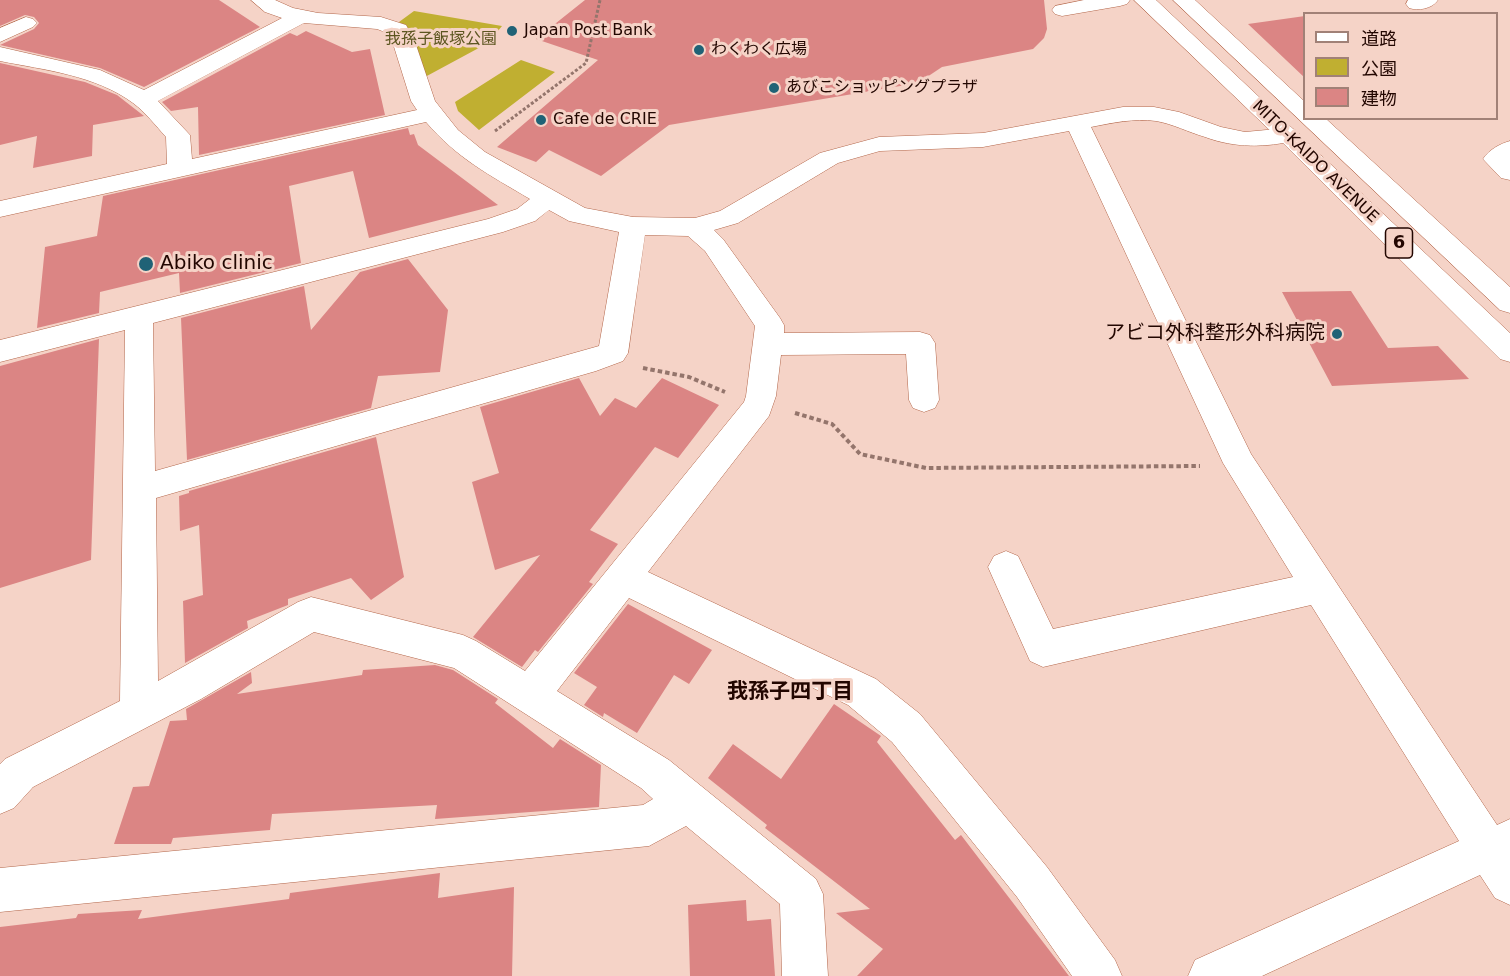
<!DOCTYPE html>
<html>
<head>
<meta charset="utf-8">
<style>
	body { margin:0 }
	#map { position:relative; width:1510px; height:976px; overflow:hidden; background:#f5d3c7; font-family:"DejaVu Sans","Noto Sans JP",sans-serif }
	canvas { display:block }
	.legend { position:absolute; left:1303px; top:12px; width:195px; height:108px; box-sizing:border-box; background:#f5d3c7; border:2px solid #a18177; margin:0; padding:8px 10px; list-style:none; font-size:18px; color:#220600 }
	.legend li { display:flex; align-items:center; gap:12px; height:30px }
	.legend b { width:30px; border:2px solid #a18177 }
</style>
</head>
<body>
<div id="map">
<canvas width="1510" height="976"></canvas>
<ul class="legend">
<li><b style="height:8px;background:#fff"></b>道路</li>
<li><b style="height:16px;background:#c0af31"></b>公園</li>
<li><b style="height:16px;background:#db8584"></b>建物</li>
</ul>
</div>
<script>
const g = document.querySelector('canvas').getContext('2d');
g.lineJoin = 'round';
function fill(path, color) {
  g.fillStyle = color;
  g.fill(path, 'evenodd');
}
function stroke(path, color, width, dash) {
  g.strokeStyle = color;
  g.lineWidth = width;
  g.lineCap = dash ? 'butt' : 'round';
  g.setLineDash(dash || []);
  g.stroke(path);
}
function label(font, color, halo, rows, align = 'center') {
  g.font = font + ' "DejaVu Sans","Noto Sans JP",sans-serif';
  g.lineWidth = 6;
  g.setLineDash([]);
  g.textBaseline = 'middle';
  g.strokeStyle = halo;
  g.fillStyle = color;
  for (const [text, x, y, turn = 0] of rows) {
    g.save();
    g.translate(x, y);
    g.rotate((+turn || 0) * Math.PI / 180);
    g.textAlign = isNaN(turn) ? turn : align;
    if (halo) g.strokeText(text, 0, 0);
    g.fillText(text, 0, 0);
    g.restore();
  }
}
const green = new Path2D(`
	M414,11L502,26L488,43L425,77L413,37L399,22Z
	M521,60L555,72L479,130L458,111L455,102Z`);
const building = new Path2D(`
	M0,0H219L260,27L144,87L100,68L0,45L34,29L39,23L34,17L25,15L0,26Z
	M585,0H1044L1047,29L1044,38L1033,49L942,67L918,83L669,125L601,176L549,150L536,162L497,147L598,60L536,39Z
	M1305,16V78L1248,24Z
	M306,31L352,52L370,49L385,115L199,155L198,107L171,111L162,102L290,33L297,36Z
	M0,63L85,82L117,95L144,116L93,125L92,156L33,168L37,136L0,145Z
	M408,128L410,135L414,134L418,145L498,205L369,238L353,171L289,186L301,263L180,293L179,273L100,292L99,313L37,328L45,247L97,236L103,196Z
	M408,259L448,310L440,372L378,376L371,408L187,460L181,318L304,286L311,330L360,272Z
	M1351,291L1388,348L1438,346L1469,379L1332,386L1282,292Z
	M99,339L91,560L0,588V366Z
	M579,378L600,416L615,398L636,408L662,378L719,405L678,458L655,447L590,530L618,544L589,582L593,584L538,652L535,650L522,667L473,637L540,555L495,570L472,482L499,473L480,407Z
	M376,437L404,577L371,600L351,578L288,599V605L247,621L248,628L185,663L183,601L203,595L199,525L180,531L179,496L189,493V491Z
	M628,604L712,650L689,684L674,675L637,733L604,713L603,717L584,705L597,687L574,673Z
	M435,665L453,670L498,699L495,703L553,748L560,739L601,765L599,807L435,819L437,805L272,814L270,830L173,838L171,844H114L133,787L149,786L170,721L187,720L186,709L251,672L252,683L237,694L362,675L363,670Z
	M834,704L881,736L877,742L955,840L961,835L1069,976H857L883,949L836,913L870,909L765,828L767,825L708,778L733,744L781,779Z
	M440,873L438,898L514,887L512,976H0V927L76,918L78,914L142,910L138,919L289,899L290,893Z
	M746,900L747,921L771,919L775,976H690L688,905Z`);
const pathFar1 = new Path2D(`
	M495,131L586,63L600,0`);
const path = new Path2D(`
	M643,368L689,377L725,392
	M795,413L832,424L860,454L926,468L1200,466`);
const minor = new Path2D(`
	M251,0H275L293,8L318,13L381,17L406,25L414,39L435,101L458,130L485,152L585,208L633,217L695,218L720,211L820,153L879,137L983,133L1123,107H1154L1179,112L1221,127L1245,132L1288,128L1296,130L1300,135L1296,140C1267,148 1234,148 1205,137C1188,132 1173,124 1156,121C1134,118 1112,123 1091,127L1251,454L1497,825L1510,819V905L1495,898L1480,875L1262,976H1188L1195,960L1459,841L1311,605L1043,667L1030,661L988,567L994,556L1006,551L1018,556L1053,629L1293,577L1223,463L1069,131L983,147L880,151L838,163L738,223L714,230L723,239L780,318L784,325V333L920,332L930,335L935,343L939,400L935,408L924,412L913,408L909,400L906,354L781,355L776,396L769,416L648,572L876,679L920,714L1047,867L1115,960L1122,976H1072L1017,897L892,742L848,705L629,598L557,691L669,760L816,879L823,894L828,976H782L780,904L686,826L649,846L0,912V868L643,805L653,799L641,788L454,668L314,632L201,699L33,787L14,808L0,814V764L5,759L120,701L125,330L0,362V340L488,219L517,209L530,199C488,174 458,159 426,122L0,217V201L167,164L166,137C156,126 145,112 133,103C95,75 45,70 0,61V47L100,70L144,90L282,18L265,12ZM304,23L377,29L390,34L411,101L417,110L192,159L190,135L158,101ZM549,210L569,221L619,232L599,346L155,471L153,323L503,232L535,221ZM645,235L688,236L705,251L755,326L746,396L744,402L525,671L476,641L463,635L311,597L298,602L158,681L156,498L596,371L623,361L628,353Z
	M1084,0H1130L1127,4L1120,6L1062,16L1055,14L1052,10L1055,6Z
	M1408,0H1438C1432,9 1418,11 1409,8L1406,4Z
	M26,17L33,19L37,23L33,27L0,42V28Z
	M1510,141V180L1501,178L1483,159C1489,150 1499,144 1510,141Z`);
const highway = new Path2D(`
	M1134,0H1156L1510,333V362L1500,359L1280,140Z
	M1173,0H1195L1304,101V118H1325L1510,287V313L1500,310Z`);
const markers = [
	[512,31,6,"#206276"],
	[699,50,6,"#206276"],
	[774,88,6,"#206276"],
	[541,120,6,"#206276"],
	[146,264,8,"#206276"],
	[1337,334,6,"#206276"]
];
const farPoinames = [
	["Japan Post Bank",524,31],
	["わくわく広場",711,50],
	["あびこショッピングプラザ",786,88],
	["Cafe de CRIE",553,120]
];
const farParknames = [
	["我孫子飯塚公園",441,40]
];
const farStreetnames = [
	["MITO-KAIDO AVENUE",1315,162,44]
];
const shields = [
	[1399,243,27]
];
const shieldNames = [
	["6",1399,243]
];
const poiNames = [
	["Abiko clinic",160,264],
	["アビコ外科整形外科病院",1325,334,"right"]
];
const neighbourhoodNames = [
	["我孫子四丁目",790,693]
];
fill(green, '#c0af31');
fill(building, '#db8584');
stroke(minor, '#b2664a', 1);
stroke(highway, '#b2664a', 1);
stroke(pathFar1, '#94756c', 3, [3, 2]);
stroke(path, '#94756c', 4, [4.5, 3]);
fill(minor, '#fff');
fill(highway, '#fff');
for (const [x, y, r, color] of markers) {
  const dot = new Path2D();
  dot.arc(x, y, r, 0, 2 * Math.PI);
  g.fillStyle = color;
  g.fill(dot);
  stroke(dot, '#f5d3c7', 2);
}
label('16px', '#220600', '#f5d3c7', farPoinames, 'left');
label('16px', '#5c5520', '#f5d3c7', farParknames);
label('16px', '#220600', '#f5d3c7', farStreetnames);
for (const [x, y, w] of shields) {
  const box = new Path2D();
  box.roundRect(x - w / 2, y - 15, w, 30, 4.5);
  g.fillStyle = '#f5d3c7';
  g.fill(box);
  stroke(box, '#220600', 1.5);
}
label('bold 18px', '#220600', null, shieldNames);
label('20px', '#220600', '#f5d3c7', poiNames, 'left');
label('bold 21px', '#220600', '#f5d3c7', neighbourhoodNames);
</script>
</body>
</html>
